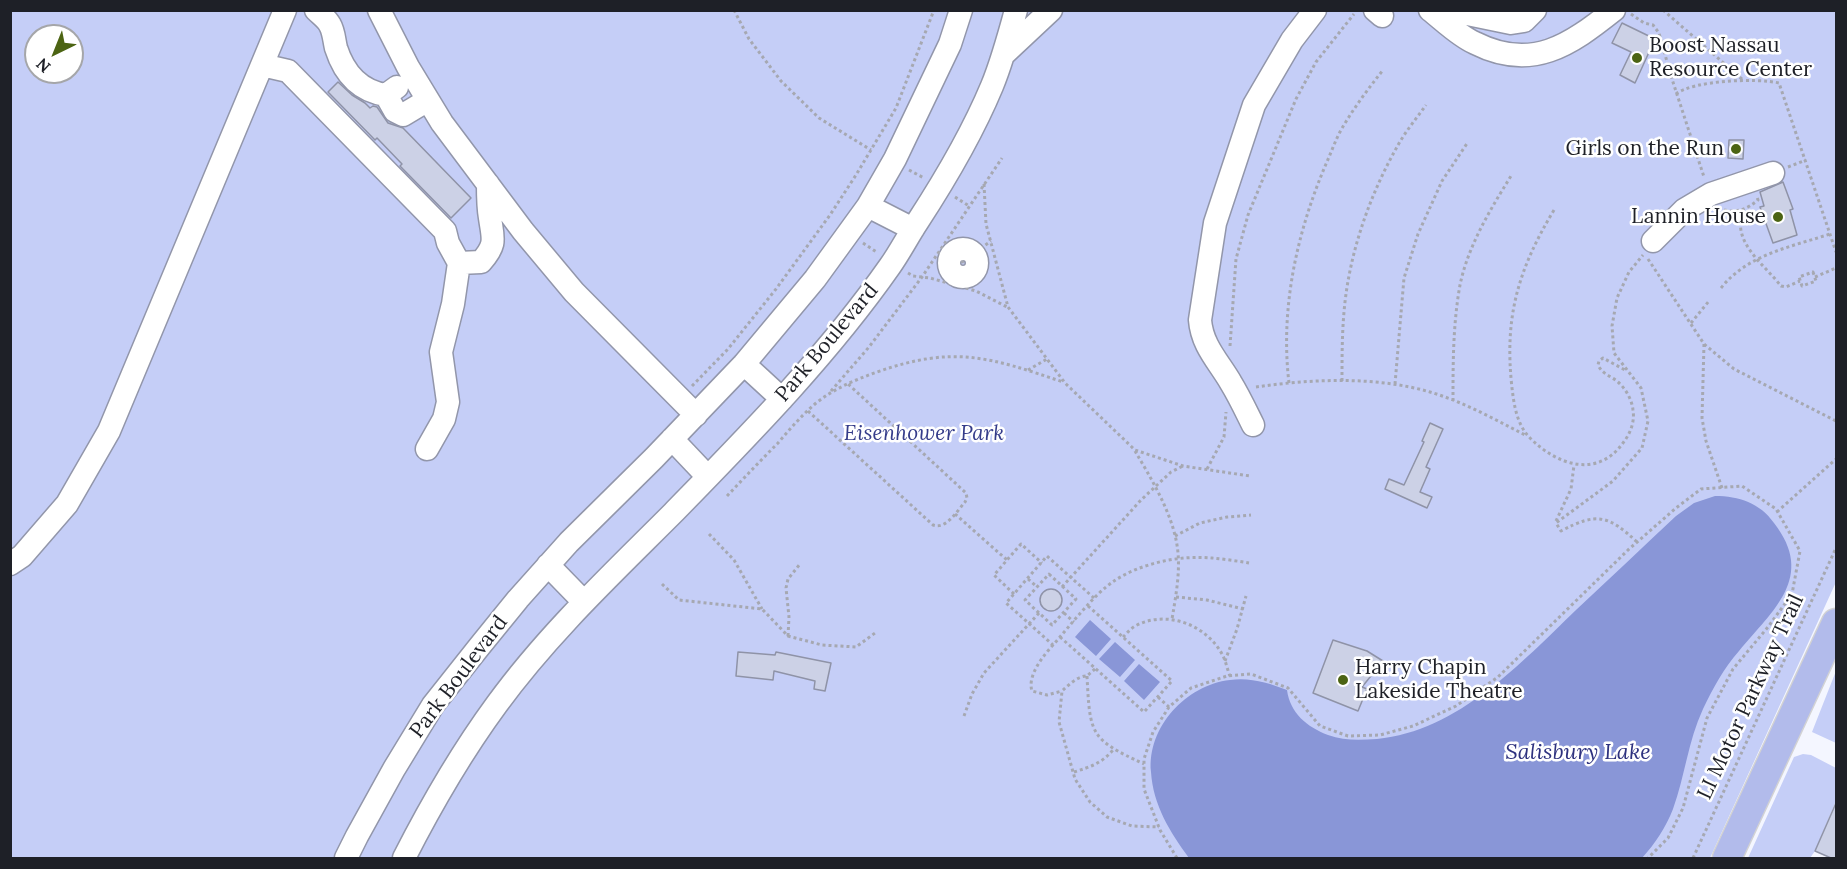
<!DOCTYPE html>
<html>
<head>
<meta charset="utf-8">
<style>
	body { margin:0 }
	#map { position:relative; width:1847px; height:869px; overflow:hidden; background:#f4f6ff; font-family:Lora,serif }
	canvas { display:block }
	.frame { position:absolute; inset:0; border:12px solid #1e2027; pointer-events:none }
	.north { position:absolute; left:24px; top:24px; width:60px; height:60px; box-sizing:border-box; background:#fff; border:2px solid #a5a6a9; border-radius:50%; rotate:223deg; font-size:16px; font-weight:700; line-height:24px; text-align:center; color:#1e2027 }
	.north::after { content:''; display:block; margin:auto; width:21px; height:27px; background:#4c6413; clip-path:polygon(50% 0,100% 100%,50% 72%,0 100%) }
</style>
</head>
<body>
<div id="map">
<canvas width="1847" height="869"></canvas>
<div class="frame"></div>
<div class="north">N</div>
</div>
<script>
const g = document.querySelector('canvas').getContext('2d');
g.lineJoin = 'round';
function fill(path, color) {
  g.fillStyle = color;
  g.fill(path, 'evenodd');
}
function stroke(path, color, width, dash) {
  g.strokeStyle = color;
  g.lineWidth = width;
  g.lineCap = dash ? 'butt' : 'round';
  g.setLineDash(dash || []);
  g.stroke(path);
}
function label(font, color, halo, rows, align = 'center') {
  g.font = font + ' Lora,serif';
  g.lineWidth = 5;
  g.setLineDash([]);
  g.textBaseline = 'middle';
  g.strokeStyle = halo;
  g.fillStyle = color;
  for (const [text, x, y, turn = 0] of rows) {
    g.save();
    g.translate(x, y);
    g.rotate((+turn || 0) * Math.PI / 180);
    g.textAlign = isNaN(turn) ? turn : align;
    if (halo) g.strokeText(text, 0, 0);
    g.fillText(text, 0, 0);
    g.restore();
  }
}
const green = new Path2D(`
	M10,11H1836V582L1710,858H11ZM36,36H72V72H36Z
	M1836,671V743L1812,732Z
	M1803,754L1811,755L1836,768V801L1815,851L1810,858H1748L1794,757Z`);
const water = new Path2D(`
	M1715,496C1739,496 1760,503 1774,523C1816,577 1773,610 1739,651C1724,668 1713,688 1703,709C1688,741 1685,776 1673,809C1666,827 1655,844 1642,858H1189C1170,832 1153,805 1151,772C1147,727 1186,685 1230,680C1250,677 1269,683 1287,690C1290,713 1307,727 1328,735C1344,741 1360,740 1377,739C1458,731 1521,663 1576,610C1609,579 1642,548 1676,516L1694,503Z
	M1090,620L1111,639L1096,656L1075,637Z
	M1115,642L1135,660L1120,677L1099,659Z
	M1139,664L1160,682L1144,700L1124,681Z`);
const building = new Path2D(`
	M1622,23L1655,39L1635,83L1620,75L1631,52L1612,43Z
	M338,82L352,95L365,103L370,108L373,106L377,107L388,123L403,128L471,198L451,218L400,166L402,164L377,138L375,140L328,92Z
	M1729,140H1744L1743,159L1728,158Z
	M1783,182L1793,209L1790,210L1797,235L1773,243L1760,207L1764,206L1760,192Z
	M1430,423L1443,429L1426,467L1430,469L1420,492L1432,497L1427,508L1385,489L1389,479L1404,485L1424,442L1422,441Z
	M1040 600a11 11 0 1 1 22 0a11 11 0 1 1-22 0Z
	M1333,640L1367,651L1383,661L1362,687L1367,689L1358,711L1313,693Z
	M738,652L775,655L776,652L831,663L825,691L814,689L815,681L774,671L773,680L736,676Z
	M1836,803V858H1831L1815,851Z`);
const path = new Path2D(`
	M734,10L749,39L781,81L819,118L871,150
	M1663,10L1743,80
	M1631,14L1644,23L1653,25L1659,33L1671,76
	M1653,73L1671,76L1704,177
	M1676,94C1694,80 1757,78 1779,83L1836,252
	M1788,167L1806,160
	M909,170L924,178
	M984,184L986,224L1008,307L1065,383L1135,450L1183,466L1250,476
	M955,197L969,206
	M1554,210C1518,270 1504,317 1512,388C1514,405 1517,425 1530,438C1557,465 1597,479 1623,443C1630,434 1635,422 1633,410C1632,400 1626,389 1618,382C1611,376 1602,374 1598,365L1599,361L1603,358L1625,370
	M1724,210C1738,213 1747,209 1758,200L1757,197
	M1743,210C1731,242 1763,263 1781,286L1786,287L1800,281
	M863,243L878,253
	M1648,259L1704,344L1734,369L1836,421
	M1813,272L1816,281L1802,286L1799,277Z
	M908,273L913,276L930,278L976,291L1009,308
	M1815,277L1836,268
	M950,284L963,261L991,241
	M1721,288C1748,254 1791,247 1830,234
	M1691,323L1709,301
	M1704,344L1702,418L1706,441L1722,488
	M1230,346L1236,259L1248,215L1296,99L1316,62L1354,14
	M1028,370L1047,359
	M1342,381C1342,352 1342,323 1346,294C1353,243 1372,191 1397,147C1405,132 1416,119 1426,105
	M1289,383C1280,308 1297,232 1326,164C1331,153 1335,141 1341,130C1353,109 1368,89 1383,70
	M1395,384L1404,278L1418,234L1442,181L1468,142
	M692,386L728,349L776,289L830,215L856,175L896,108L934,10
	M1256,387C1312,379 1375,376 1430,392C1464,402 1496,420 1527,436
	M831,391L869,347L922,277L1002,158
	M1453,401C1453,362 1453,324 1460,285C1468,246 1490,210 1511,176
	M808,411L933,525C946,530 957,511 965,502L967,498L966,493L847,383
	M1135,451C1151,478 1172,513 1177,545C1181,569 1176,595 1172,619
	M1207,469L1224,437L1226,412
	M727,496C744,478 761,460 778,443C790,429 802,415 816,403C835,388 855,380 877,372C954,345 989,357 1063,382
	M1777,512L1836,459
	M955,514L1007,560
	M1556,521L1571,489L1574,465
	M709,534L734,560L762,609
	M1175,536L1200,523L1227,517L1251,515
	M1637,542C1608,515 1597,512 1561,531L1556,523L1613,481L1642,448L1648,421L1641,388L1614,353L1612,326L1617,298L1629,272L1643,255
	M1049,574L1076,599L1052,625L1025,600Z
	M1028,579L1037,587
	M662,584L679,600L762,609L788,636L822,645L856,647L875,633
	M1062,587L1141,500L1171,472L1183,466
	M1014,594L994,575L1021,544L1042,563
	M1176,597L1207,600L1243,609
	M1094,598L1047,556L1006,603L1053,645C1070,626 1094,594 1114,581C1141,563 1180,555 1212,558C1224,559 1237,561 1249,563
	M1064,613L1074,622
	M788,636L789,617L786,588L788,579L800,564
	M1060,637L1144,712L1172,681L1088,606
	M1123,637C1127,633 1131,628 1137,625C1168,610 1206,625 1222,654C1226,661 1227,669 1230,676
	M1053,645C1043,656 1027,676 1032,691L1047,695L1062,691
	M1225,661L1237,629L1246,596
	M1095,669L1087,676C1077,676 1069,685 1062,691L1059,722L1075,779L1090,802L1107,817L1132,826L1159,827
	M1087,676C1090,735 1090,739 1144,764
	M1158,697L1169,707
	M964,716L972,694L984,673L1039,613
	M1074,772C1090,767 1102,763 1113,750
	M1177,858L1160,830L1144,789V759L1153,732L1169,707L1191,688L1227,676L1251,674L1288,688L1320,726L1348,736L1380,735L1413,726L1456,706L1498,677L1628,550L1676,508L1701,489L1742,486L1776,509L1800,551L1792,594L1768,627L1733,669L1707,718L1683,808L1668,838L1648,858
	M1693,858L1836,548`);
const minor = new Path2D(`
	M316,10C321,15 327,19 330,25C334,32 334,40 336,48C344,73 359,91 386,95
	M379,10L408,67L442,123L523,231L574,292L696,415
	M1375,10L1382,16
	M1430,10C1444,21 1459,36 1475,43C1532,72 1570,45 1614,10
	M1448,10L1511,23L1524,21L1535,10
	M1004,54L1051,10
	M262,65L288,71L445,231L448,243L459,263L481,262C497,244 493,239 490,218C488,207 488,195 488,184
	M397,87L386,95L395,111L403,115L428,100
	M868,206L913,229
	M1653,241L1684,210L1711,194L1773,173
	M949 263a14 14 0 1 1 28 0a14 14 0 1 1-28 0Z
	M744,364L782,399
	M1253,425C1246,411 1239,396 1231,383C1219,362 1202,346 1200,320L1215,223L1254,105L1292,40L1315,10
	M672,439L708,477
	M427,449L444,419L448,402L441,352L453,304L459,263
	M10,564L22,556L67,504L109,431L285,10
	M548,565L584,602
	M346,858L357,836L394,769L433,705L479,647L518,599L569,542L654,458L744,364L815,279L868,206L895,159L950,44L961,10
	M404,858C431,805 461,753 497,704C548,634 612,574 673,513C749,435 827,356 890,266C900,252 908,236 918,221C946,178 972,134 992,86C1002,62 1009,36 1016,10`);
const major = new Path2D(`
	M1727,858L1836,623`);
const markers = [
	[1637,58,6,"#4c6413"],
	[1736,149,6,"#4c6413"],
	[1778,217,6,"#4c6413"],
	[1343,680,6,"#4c6413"]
];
const poiNames = [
	["Boost Nassau",1649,46],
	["Resource Center",1649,70],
	["Girls on the Run",1724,149,"right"],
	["Lannin House",1766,217,"right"],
	["Harry Chapin",1355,668],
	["Lakeside Theatre",1355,692]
];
const streetNames = [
	["Park Boulevard",827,343,-50],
	["Park Boulevard",459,677,-53],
	["LI Motor Parkway Trail",1751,697,-65]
];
const parkNames = [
	["Eisenhower Park",924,434]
];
const waterNames = [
	["Salisbury Lake",1578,753]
];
fill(green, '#c5cef7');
fill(water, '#8996d7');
fill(building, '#ccd1e6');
stroke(building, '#8f93a7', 1.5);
stroke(minor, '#9296aa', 25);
stroke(major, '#d2d2d4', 31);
stroke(path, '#a6a8b1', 3, [3, 3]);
stroke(minor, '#fff', 22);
stroke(major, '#b2bbeb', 28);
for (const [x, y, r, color] of markers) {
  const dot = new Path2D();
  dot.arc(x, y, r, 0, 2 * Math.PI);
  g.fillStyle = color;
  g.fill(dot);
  stroke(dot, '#fff', 2);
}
label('21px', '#1e2027', '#fff', poiNames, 'left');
label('21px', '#1e2027', '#fff', streetNames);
label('italic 21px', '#353c8a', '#fff', parkNames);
label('italic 22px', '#2e327f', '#fff', waterNames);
</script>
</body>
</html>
